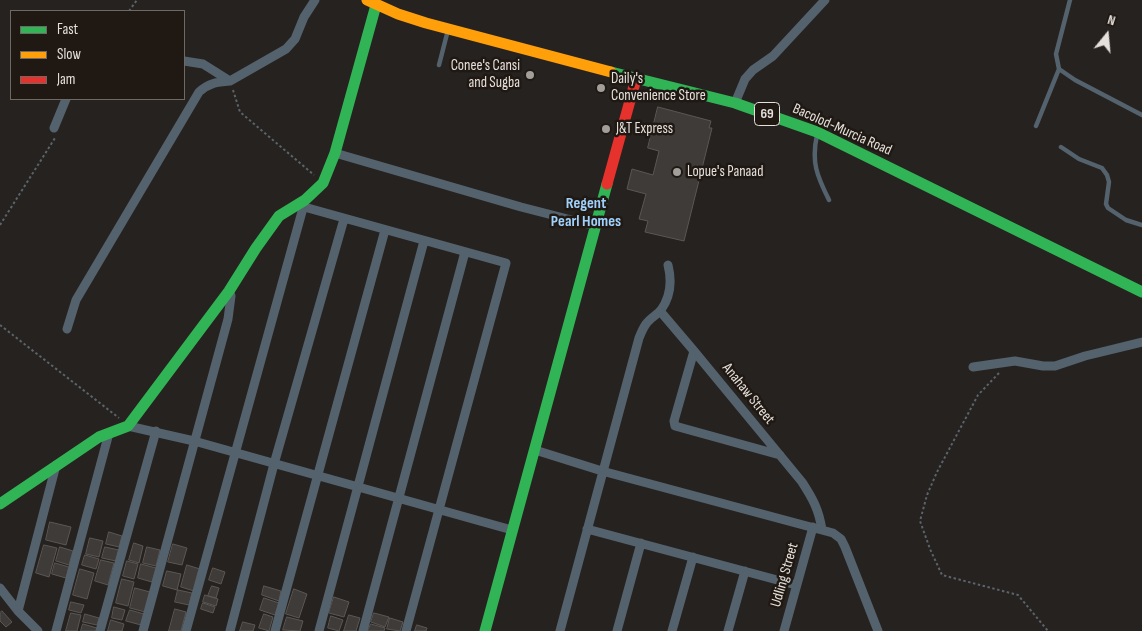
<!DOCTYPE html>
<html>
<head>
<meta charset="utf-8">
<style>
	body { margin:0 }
	#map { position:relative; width:1142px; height:631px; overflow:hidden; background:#26221f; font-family:"Sofia Sans Condensed",sans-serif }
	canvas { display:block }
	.legend { position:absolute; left:10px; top:10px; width:175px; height:90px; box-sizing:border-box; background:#201913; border:1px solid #6f6963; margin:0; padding:6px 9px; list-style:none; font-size:15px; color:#e5e0dc }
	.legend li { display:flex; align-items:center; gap:10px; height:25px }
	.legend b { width:25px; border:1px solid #6f6963 }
	.north { position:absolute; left:1082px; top:10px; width:50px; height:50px; -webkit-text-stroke:4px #201913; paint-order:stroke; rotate:17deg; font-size:14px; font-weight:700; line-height:20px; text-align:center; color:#e5e0dc }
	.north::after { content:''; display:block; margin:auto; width:18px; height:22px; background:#e5e0dc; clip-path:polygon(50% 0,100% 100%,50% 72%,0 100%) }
</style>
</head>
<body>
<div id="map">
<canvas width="1142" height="631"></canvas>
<ul class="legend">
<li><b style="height:6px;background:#30b455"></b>Fast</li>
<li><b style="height:6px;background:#ff9f0a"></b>Slow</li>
<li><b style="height:6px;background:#e5322d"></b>Jam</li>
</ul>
<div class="north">N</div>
</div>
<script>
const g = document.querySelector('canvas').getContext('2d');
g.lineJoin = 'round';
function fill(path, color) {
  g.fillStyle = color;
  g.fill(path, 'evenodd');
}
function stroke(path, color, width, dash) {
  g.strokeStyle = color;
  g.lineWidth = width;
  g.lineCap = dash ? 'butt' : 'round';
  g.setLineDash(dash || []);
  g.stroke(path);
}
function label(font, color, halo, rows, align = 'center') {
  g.font = font + ' "Sofia Sans Condensed",sans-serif';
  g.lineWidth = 5;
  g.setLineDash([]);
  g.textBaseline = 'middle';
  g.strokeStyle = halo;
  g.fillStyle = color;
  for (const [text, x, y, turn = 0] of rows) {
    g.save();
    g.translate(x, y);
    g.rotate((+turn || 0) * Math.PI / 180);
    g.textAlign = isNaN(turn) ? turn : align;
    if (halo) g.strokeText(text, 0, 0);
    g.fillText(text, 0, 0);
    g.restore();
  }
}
const building = new Path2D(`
	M658,107L711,121L709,128H712L684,241L645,232L648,221L639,219L646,194L627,189L632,169L653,175L659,151L648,148Z
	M50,522L71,527L66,545L46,540Z
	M109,532L122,536L119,547L106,544Z
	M90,538L103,541L99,557L86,554Z
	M134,543L143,546L139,563L129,560Z
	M173,544L187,548L182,565L168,562Z
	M44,545L57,548L49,577L36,573Z
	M60,547L73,551L69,565L56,561Z
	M105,547L119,550L116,561L102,558Z
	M147,547L160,550L156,566L143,563Z
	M85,555L99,559L96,569L82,565Z
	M101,560L114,563L108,585L95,581Z
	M127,561L138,564L134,579L123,576Z
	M55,563L69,567L66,578L52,574Z
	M141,564L156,568L152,582L138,578Z
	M187,565L200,569L194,591L181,587Z
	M213,568L225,572L221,584L209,580Z
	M80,569L94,573L87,599L73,595Z
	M167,571L181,574L177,590L163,586Z
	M122,579L134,582L128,606L116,603Z
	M212,586L219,588L216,598L208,596Z
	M264,586L281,591L279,601L262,595Z
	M135,588L150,592L145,612L130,608Z
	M294,589L307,594L299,618L286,614Z
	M178,590L192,593L189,605L175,602Z
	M205,595L218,599L216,606L203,602Z
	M334,597L349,602L344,617L329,613Z
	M264,598L279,603L275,615L260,610Z
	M71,602L84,605L81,613L69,610Z
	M203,603L215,607L213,613L201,609Z
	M114,607L125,610L122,620L112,618Z
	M175,609L186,612L181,631H169Z
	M130,610L144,614L141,625L126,621Z
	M2,611L12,622L6,627L0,621V613Z
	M71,613L81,615L77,631H66Z
	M374,613L389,617L385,627L371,622Z
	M85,614L99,618L97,625L83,622Z
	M264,614L273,617L269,631L259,628Z
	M349,615L360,618L356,631H344Z
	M331,616L343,620L339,631L328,628Z
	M287,617L303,621L300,631L283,630Z
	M390,618L403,622L400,631L387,629Z
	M111,620L124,624L122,631H108Z
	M243,622L255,625L253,631H240Z
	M83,624L97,628L96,631H81Z
	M371,624L385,628L384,631H368Z
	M417,625L427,628L426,631H415Z`);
const path = new Path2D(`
	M129,11L137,0
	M233,90L240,112L314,175
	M0,225L55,138
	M0,325L119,418
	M999,373L978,395L937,472L927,495L920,521L930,549L942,575L1018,595L1048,631`);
const lane = new Path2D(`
	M1070,0L1056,54L1059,69L1075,80L1142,115
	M439,65L448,30
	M1036,126L1059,69
	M817,135C811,162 817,176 829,200
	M1061,147L1079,159L1102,168L1107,175L1109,182L1106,204L1108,208L1126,220L1142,225`);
const street = new Path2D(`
	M184,61L203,64L230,81L286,49L295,39L304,17L315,0
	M735,103L745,79L753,70L773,56L825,0
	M54,128L66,99
	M335,153L521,207L595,226
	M297,205L506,263L406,631
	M660,311L694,351L802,482C813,499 819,510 822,530
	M67,329L76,300L199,92C209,83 217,82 230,81
	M694,351L674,421L675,426L780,455
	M973,367L1015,361L1043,366H1055L1085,356L1142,342
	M128,426L194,441L512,530
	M535,450L602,471L833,533L841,539L845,547L878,631
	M587,529L796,585
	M0,588L18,611L38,631
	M18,611L56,465
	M56,631L109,433
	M100,631L156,431
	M143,631L228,319L231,296L229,291
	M186,631L303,208
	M230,631L274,464L344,219
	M275,631L385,230
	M319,631L424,241
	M363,631L465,252
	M560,631L639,338C641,333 643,328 646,324C650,318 657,315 661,310C671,296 672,281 668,265
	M617,631L641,543
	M672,631L693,557
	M728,631L745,571
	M784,631L813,527`);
const fast = new Path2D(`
	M611,72L735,103L817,132L1142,292
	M0,504L99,437L128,426L229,291L256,248L279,216L305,200L323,183L335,153L376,5
	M485,631L607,184`);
const slow = new Path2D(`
	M367,0L398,14L426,23L611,72`);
const jam = new Path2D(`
	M607,184L636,79`);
const markers = [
	[530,75,5,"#a29e9a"],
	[601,88,5,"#a29e9a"],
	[606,129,5,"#a29e9a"],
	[677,172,5,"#a29e9a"]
];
const shields = [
	[767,114,25]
];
const shieldNames = [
	["69",767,114]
];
const poiNames = [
	["Conee's Cansi",520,66,"right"],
	["and Sugba",520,83,"right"],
	["Daily's",611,79],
	["Convenience Store",611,96],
	["J&T Express",616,129],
	["Lopue's Panaad",687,172]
];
const streetNames = [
	["Bacolod-Murcia Road",842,130,24],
	["Anahaw Street",748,394,51],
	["Udling Street",785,575,-74]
];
const neighbourhoodNames = [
	["Regent",586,204],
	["Pearl Homes",586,222]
];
fill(building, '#3e3b38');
stroke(building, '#5b5755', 1);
stroke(path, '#5c636a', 2, [2.5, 2.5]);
stroke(lane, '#54626d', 4.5);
stroke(street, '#54626d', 9);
stroke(fast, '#30b455', 11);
stroke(slow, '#ff9f0a', 11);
stroke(jam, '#e5322d', 11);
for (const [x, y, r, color] of markers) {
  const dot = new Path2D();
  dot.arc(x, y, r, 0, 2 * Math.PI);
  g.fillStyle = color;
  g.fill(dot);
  stroke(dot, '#201913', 2);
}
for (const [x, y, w] of shields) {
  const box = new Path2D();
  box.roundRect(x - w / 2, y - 11.5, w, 23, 4);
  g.fillStyle = '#201913';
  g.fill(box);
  stroke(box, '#e5e0dc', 1);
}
label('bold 14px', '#e5e0dc', null, shieldNames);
label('15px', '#e5e0dc', '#201913', poiNames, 'left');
label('15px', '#e5e0dc', '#201913', streetNames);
label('bold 16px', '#9fd1fc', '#201913', neighbourhoodNames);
</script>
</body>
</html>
